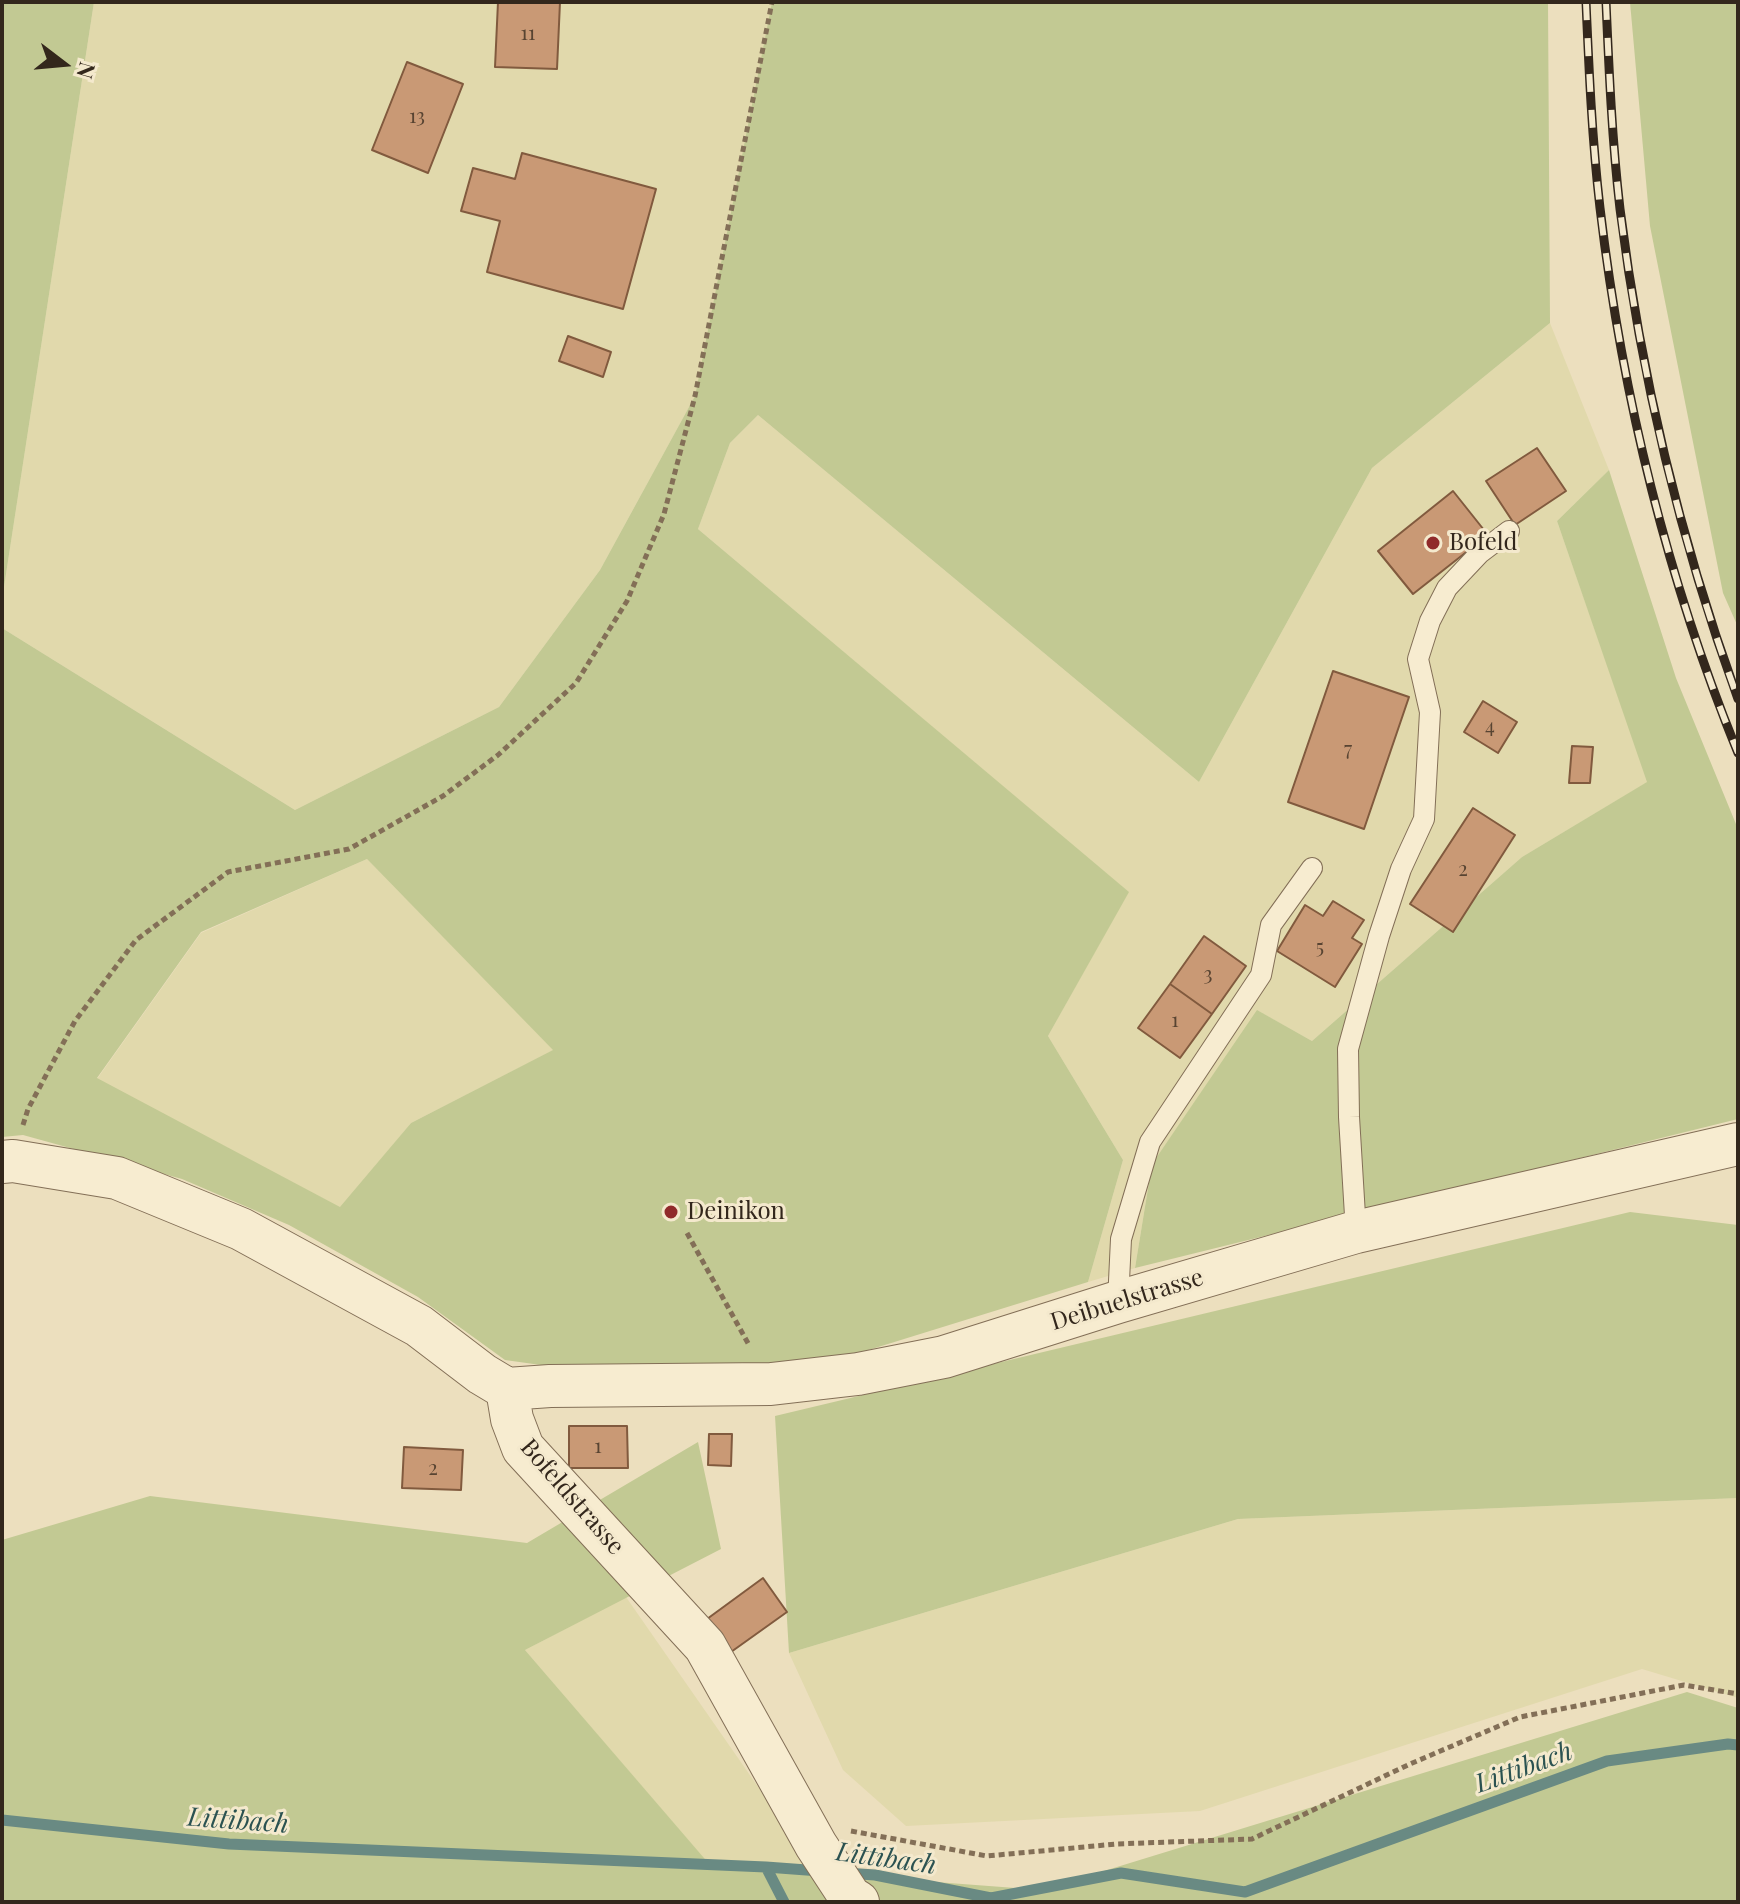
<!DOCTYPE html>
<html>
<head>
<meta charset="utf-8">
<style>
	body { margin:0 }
	#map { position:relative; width:1740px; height:1904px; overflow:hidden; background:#ecdfbe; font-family:"Playfair Display",serif }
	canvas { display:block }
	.frame { position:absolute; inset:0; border:4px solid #33271c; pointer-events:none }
	.north { position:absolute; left:24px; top:24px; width:80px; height:80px; -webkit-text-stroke:6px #f4e9cd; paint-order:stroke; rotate:106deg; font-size:22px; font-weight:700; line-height:32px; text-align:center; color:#33271c }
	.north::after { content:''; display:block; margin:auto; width:28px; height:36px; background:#33271c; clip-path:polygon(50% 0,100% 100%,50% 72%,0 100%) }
</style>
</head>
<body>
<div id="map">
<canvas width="1740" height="1904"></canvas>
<div class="frame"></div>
<div class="north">N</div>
</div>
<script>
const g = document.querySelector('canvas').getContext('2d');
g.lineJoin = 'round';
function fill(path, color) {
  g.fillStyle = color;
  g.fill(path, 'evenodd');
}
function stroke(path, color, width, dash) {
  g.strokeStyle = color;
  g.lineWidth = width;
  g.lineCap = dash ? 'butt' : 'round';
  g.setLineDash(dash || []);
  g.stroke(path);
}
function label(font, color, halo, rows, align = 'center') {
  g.font = font + ' "Playfair Display",serif';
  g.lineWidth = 6;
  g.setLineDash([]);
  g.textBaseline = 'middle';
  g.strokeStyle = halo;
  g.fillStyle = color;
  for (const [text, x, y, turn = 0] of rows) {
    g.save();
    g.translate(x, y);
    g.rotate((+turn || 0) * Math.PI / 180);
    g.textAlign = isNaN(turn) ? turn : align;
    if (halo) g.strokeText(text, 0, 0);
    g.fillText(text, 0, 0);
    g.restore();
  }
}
const farmland = new Path2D(`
	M94,2H772L695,396L600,570L499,707L295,810L2,628V600Z
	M1550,323L1609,470L1557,521L1648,782L1522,857L1312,1041L1258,1011L1152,1164L1135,1268L1088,1282L1123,1160L1048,1036L1128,892L698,529L730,443L758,415L1199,782L1372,468Z
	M367,859L554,1050L411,1123L341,1208L97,1079L201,933Z
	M1738,1498V1698L1642,1669L1200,1811L906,1826L843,1770L789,1653L1238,1519Z
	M626,1597L818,1873L709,1865L525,1650Z`);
const green = new Path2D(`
	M2,2H94L2,600Z
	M772,2H1548L1550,323L1372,468L1199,782L758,415L730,443L698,529L1129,892L1048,1036L1123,1160L1088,1282L775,1379L591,1372L505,1360L418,1297L289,1225L182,1179L23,1135L2,1137V628L295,810L499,707L600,570L695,396ZM367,859L553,1050L411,1123L340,1207L97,1078L201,932Z
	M1630,2H1738V627L1723,593L1650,226Z
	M1609,470L1676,678L1738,829V1119L1135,1268L1152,1164L1257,1010L1312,1041L1522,857L1647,782L1557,521Z
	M1630,1212L1738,1225V1498L1238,1519L789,1653L775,1416Z
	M698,1442L721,1549L525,1650L710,1865L1042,1890L1687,1692L1738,1708V1902H2V1540L150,1496L527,1543Z`);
const stream = new Path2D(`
	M2,1820L229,1844L766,1867L820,1871
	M766,1867L784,1902
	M845,1873L875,1875L991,1898L1121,1873L1245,1892L1607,1761L1728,1744L1738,1745`);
const building = new Path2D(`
	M498,2H560L557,69L495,67Z
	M407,62L463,84L428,173L372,150Z
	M522,153L656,189L623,309L487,272L500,221L461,211L473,168L515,179Z
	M568,336L611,352L603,377L559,361Z
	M1537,448L1566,491L1515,525L1486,481Z
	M1453,491L1488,535L1413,594L1378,551Z
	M1333,671L1409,697L1364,829L1288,802Z
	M1483,701L1517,722L1498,753L1464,732Z
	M1572,746L1593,747L1590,783H1569Z
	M1473,808L1515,835L1453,932L1410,904Z
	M1333,901L1364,920L1352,938L1362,944L1335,987L1277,951L1305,905L1323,916Z
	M1204,936L1246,966L1212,1014L1170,984Z
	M1170,984L1212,1014L1180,1058L1138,1028Z
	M569,1426H627L628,1468H569Z
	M709,1434H732L731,1466L708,1465Z
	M404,1447L463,1450L461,1490L402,1488Z
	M763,1578L787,1612L731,1652L707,1619Z`);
const path = new Path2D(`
	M23,1125L28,1109L75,1021L136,940L228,872L349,849L443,796L498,755L576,683L627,601L664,514L695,396L772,2
	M687,1233L749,1345
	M851,1831L987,1856L1116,1844L1252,1839L1410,1764L1520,1717L1684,1685L1738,1694`);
const lane = new Path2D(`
	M1356,1232L1349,1117L1348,1049L1379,936L1401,869L1424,819L1430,712L1418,659L1430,621L1447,588L1480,553L1509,531
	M1118,1302L1121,1239L1150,1142L1261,975L1271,925L1312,868`);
const street = new Path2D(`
	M2,1162L13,1161L117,1178L241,1229L419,1326L482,1374L507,1389
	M507,1389L550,1386L771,1384L858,1374L944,1357L1118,1302L1356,1232L1738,1144
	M507,1389L512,1419L523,1448L705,1646L816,1845L850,1897L858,1902`);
const rail = new Path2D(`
	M1586,2C1589,71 1592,139 1600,208C1622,394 1667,579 1738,753
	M1606,2C1609,71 1612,140 1620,209C1641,377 1680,540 1738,699`);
const markers = [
	[1433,543,8,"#902a2a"],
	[671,1212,8,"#902a2a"]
];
const numberNames = [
	["11",528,34],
	["13",417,117],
	["4",1490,727],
	["7",1348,750],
	["2",1463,870],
	["5",1320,948],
	["3",1208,975],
	["1",1175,1021],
	["1",598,1447],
	["2",433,1469]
];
const poiNames = [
	["Bofeld",1449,543],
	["Deinikon",687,1212]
];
const streetNames = [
	["Deibuelstrasse",1127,1300,-17],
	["Bofeldstrasse",572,1497,49]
];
const waterNames = [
	["Littibach",1524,1768,-20],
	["Littibach",238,1821,4],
	["Littibach",886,1859,8]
];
fill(farmland, '#e1d9ac');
fill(green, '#c2c993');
stroke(stream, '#698a83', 11);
fill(building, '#c99975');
stroke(building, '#815a3e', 2);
stroke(lane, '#836f57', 22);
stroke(street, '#836f57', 44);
stroke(path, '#836f57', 5, [6, 4]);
stroke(lane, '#f7ecd0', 20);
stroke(street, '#f7ecd0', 42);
stroke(rail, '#33271c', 9);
stroke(rail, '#f4e9cd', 6, [18]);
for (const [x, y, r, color] of markers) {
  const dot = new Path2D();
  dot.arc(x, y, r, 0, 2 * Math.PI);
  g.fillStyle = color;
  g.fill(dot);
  stroke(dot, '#f4e9cd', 3);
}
label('20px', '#584432', null, numberNames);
label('24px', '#33271c', '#f4e9cd', poiNames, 'left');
label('24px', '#33271c', '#f4e9cd', streetNames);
label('italic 26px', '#2b5251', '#f4e9cd', waterNames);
</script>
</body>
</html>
